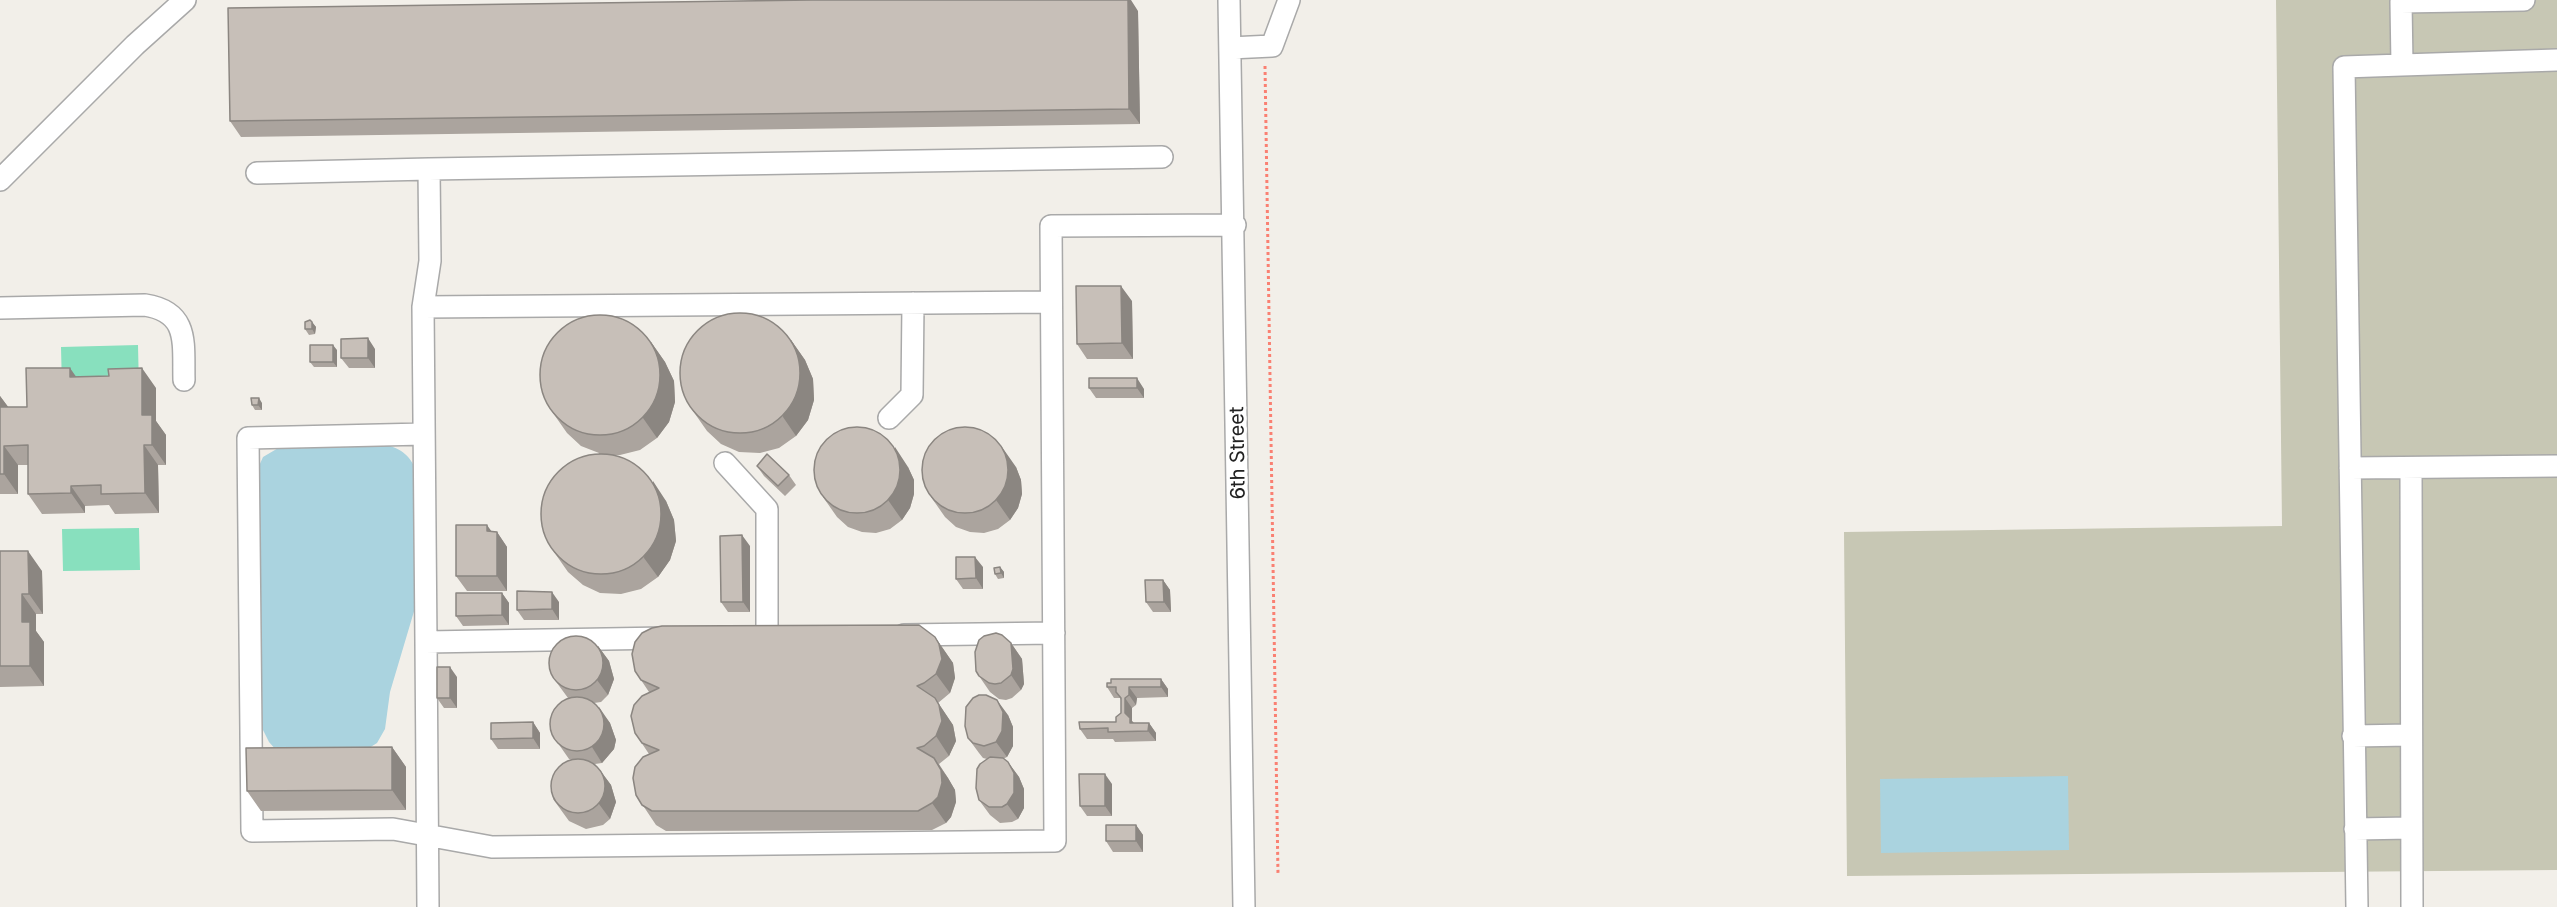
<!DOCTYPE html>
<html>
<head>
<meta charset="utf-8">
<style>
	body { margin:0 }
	canvas { display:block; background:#f2efe9 }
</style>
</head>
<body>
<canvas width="2557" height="907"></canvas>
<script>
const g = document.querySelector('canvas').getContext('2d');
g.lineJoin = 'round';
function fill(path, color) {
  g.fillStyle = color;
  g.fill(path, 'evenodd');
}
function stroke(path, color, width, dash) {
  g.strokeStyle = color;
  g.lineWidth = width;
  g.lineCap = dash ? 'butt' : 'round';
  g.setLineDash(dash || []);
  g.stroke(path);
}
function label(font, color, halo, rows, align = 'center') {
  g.font = font + ' Inter,sans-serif';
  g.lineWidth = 6;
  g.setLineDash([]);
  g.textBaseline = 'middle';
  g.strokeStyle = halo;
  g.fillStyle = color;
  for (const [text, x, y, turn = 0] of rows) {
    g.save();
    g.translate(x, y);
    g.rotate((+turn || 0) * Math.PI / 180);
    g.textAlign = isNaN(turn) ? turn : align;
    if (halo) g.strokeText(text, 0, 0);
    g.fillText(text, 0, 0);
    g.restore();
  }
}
const construction = new Path2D(`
	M2276,0H2557V870L1847,876L1844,532L2282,526Z`);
const pitch = new Path2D(`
	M138,345L139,389L62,388L61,347Z
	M139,528L140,570L63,571L62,529Z`);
const water = new Path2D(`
	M379,444C396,446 408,452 415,468V608L390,692L385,729L377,743L369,748L277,751L269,742L260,724L259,466L263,457L280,447Z
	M2068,776L2069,850L1881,853L1880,779Z`);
const path = new Path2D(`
	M1265,66L1278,874`);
const minor = new Path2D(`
	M1229,0L1244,907
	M2524,0L2401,2L2402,65L2557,60
	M1230,48L1272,46L1289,0
	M257,173L429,169
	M0,180L135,45L185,0
	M423,307L430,261L429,169L1162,157
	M0,308L145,305C190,312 183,344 184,380
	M889,418L912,395L913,303
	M424,434L248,438L252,831L393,829L492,847L1055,841L1051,226L1235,225
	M725,463L767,509V637
	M2350,468L2557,466
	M2411,468L2412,907
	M904,635L1054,633
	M426,642L423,307L1051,302
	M2353,736L2410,735
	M2355,829L2411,828
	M428,907L426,642L666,638
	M2357,907L2344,67L2402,65`);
const wall = new Path2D(`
	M1138,11L1140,124L241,137L230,121Z
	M1132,301L1133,359H1087L1077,344Z
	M312,322L316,327L315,334L309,335L305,329Z
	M791,340L805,360L813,379L814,400L808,420L796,436L779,448L760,453L739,452L721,444L707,431L693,411Z
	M651,342L665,362L674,381L675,402L669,422L657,438L640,450L620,455H614L666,501L674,520L676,541L670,560L658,577L641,589L621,594L600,593L583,585L568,572L554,552L599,453L581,446L567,433L553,413Z
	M375,349V368H349L341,358Z
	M337,350V367H314L310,362Z
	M76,377L156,388V421L166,435V465H158L159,513L115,514L109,505L85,506V513L42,514L28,494V465H18V494H0V396L8,407H27Z
	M1089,378L1144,389V398H1096L1089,388Z
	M262,403V410H255L252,405Z
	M757,466L789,475L796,485L785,496L764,476Z
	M908,467L914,480V494L910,508L902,520L890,529L876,533L862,532L848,527L837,517L823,497Z
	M1016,467L1021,480L1022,494L1018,508L1010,520L998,529L984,533L970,532L956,527L945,517L931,497Z
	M492,532H497L507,547V591H467L456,576Z
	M750,546V612H728L721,602Z
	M0,551L42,571L43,614H36V631L44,642V686L0,687Z
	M983,567V589H963L956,579Z
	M1000,567L1004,572V578L998,579L995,574Z
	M1163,580L1170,590L1171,612H1153L1146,602Z
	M502,593L509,603V625L463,626L456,616Z
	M559,602V620H524L517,610Z
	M935,637L953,663L955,678L950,693L938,703L953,725L956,741L949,756L939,764L948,778L955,790L956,802L951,817L946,823L932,830L666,831L656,825L636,795L649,754L635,733L649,692L635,671Z
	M1011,643L1022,659L1024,684L1021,690L1012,698L1006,700L999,699L990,692L979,676Z
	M598,646L609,661L614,679L608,695L601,702L594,703L610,723L616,740L614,749L602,763L595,764L611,785L616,802L610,819L603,825L586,829L569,821L553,799L572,760L569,759L553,736L569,699L568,698L557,683Z
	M457,677V708H444L437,698Z
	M1161,679L1168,689V697L1137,698L1136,705L1132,708V721L1134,723H1149L1156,733V741L1115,742L1113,739H1087L1080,729L1116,722L1121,713V700L1120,698H1114L1107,687Z
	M1008,715L1013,727V746L1007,757L1003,759L1008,762L1019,777L1024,789V808L1018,819L1012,822L1000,823L990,815L979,800L987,759L983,758L979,753L968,738Z
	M533,722L540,733V749H498L491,739Z
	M392,747L406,767V810L261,811L247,791Z
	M1112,784V816H1087L1080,806Z
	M1136,825L1143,835V852H1113L1106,841Z`);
const shadedWall = new Path2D(`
	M1128,0H1131L1138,11L1140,124L1129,109Z
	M1121,286L1132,301L1133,359L1122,343Z
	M312,322L316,327L315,334L312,329Z
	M368,338L375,349V368L368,358Z
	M791,340L805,360L813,379L814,400L808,420L796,436L783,417Z
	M651,342L665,362L674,381L675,402L669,422L657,438L643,418Z
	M333,345L337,350V367L333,362Z
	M70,368L84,388L70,377Z
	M142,368L156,388V421L166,435V465L152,445L142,415Z
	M1137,378L1144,389V398L1137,388Z
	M0,396L12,412L0,410Z
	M259,398L262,403V410L258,405Z
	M144,445L158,465L159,513L145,493Z
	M4,446L18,465V494L4,474Z
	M895,447L908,467L914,480V494L910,508L902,520L888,500Z
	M1002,447L1016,467L1021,480L1022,494L1018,508L1010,520L996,500Z
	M653,481L666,501L674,520L676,541L670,560L658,577L644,558Z
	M71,486L85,506V513L71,493Z
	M487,525L497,539V532L507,547V591L497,576L487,531Z
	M742,535L750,546V612L743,602Z
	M28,551L42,571L43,614L29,594Z
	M975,557L983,567V589L976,578Z
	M1000,567L1004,572V578L1001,573Z
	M1163,580L1170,590L1171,612L1164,602Z
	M552,592L559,602V620L552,609Z
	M502,593L509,603V625L502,615Z
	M22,594L36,614V631L44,642V686L30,666L22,622Z
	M935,637L953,663L955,678L950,693L936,674Z
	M1011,643L1022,659L1024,684L1021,690L1011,675Z
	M598,646L609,661L614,679L608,695L597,680Z
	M450,667L457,677V708L450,698Z
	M1161,679L1168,689V697L1161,687Z
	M1129,687L1137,698L1136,705L1129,695Z
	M935,698L953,725L956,741L949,756L936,736Z
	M1125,698L1132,708V721L1138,728L1130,723L1125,713Z
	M997,700L1008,715L1013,727V746L1007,757L996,742Z
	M599,707L610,723L616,740L614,749L602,763L592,747Z
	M533,722L540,733V749L533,738Z
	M1149,723L1156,733V741L1148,731Z
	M392,747L406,767V810L392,790Z
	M934,758L948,778L955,790L956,802L951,817L946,823L932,803Z
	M1008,762L1019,777L1024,789V808L1018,819L1007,804Z
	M600,770L611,785L616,802L610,819L599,804Z
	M1105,774L1112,784V816L1105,806Z
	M1136,825L1143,835V852L1136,841Z`);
const building = new Path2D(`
	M812,0H1128L1129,109L230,121L228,8Z
	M1076,286H1121L1122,343L1077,344Z
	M680 373a60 60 0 1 1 120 0a60 60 0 1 1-120 0Z
	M540 375a60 60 0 1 1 120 0a60 60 0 1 1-120 0Z
	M310,320L312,322V329H305V322Z
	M368,338V358H341V339Z
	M310,345H333V362H310Z
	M26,368H70V377L109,376L108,369L142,368V415H152V445H144L145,493L101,494V485L71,486V493L28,494V445L4,446V474H0V407H27Z
	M1089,378H1137V388H1089Z
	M251,398H259L258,405H252Z
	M814 470a43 43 0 1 1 86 0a43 43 0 1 1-86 0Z
	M922 470a43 43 0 1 1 86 0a43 43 0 1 1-86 0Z
	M541 514a60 60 0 1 1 120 0a60 60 0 1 1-120 0Z
	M767,454L789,475L778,486L757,466Z
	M456,525H487V531L497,532V576H456Z
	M742,535L743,602H721L720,536Z
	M0,551H28L29,594H22V622H30V666H0Z
	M956,557H975L976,578L956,579Z
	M1000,567L1001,573L995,574L994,568Z
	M1145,580H1163L1164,602H1146Z
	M517,591L552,592V609L517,610Z
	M456,593H502V615L456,616Z
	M919,625L935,637L939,644L942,659L936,674L924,683L917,686L935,698L939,705L942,721L936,736L924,746L917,748L934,758L941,770L942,783L938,797L932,803L918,811H652L642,805L636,795L633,778L635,767L643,757L659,750L642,743L635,733L631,716L634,705L642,696L659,688L641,680L635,671L632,654L635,642L642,633L652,628L662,626Z
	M996,633L1002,635L1011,643L1013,669L1011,675L1001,683L995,684L989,683L979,676L976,671L975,652L979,640L984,636Z
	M549 663a27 27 0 1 1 54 0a27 27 0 1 1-54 0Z
	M437,667H450V698H437Z
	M1111,679H1161V687H1129V695L1125,698V713L1130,718V723H1149L1148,731L1108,732V728L1080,729L1079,722H1116V717L1121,713V698L1116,692V687H1107V683H1111Z
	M979,695H986L997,700L1003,712L1002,731L996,742L984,746L973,743L968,738L965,726L966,707L973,698Z
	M550 724a27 27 0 1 1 54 0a27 27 0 1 1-54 0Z
	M533,722V738L491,739V723Z
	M392,747V790L247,791L246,748Z
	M990,757L1003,758L1008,762L1014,773V793L1007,804L1002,807H989L979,800L976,788L977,769L980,764Z
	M551 786a27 27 0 1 1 54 0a27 27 0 1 1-54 0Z
	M1079,774H1105V806H1080Z
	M1106,825H1136V841H1106Z`);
const streetNames = [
	["6th Street",1238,453,-91]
];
fill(construction, '#c7c7b4');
fill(pitch, '#88e0be');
fill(water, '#aad3df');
stroke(minor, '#a9a9a9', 24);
stroke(path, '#fa8072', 3, [3, 3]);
stroke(minor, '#fff', 21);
fill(wall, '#aba49e');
fill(shadedWall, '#8b8681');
fill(building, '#c7bfb8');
stroke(building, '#8b8681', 1.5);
label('20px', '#222', '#fff', streetNames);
</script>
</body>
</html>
